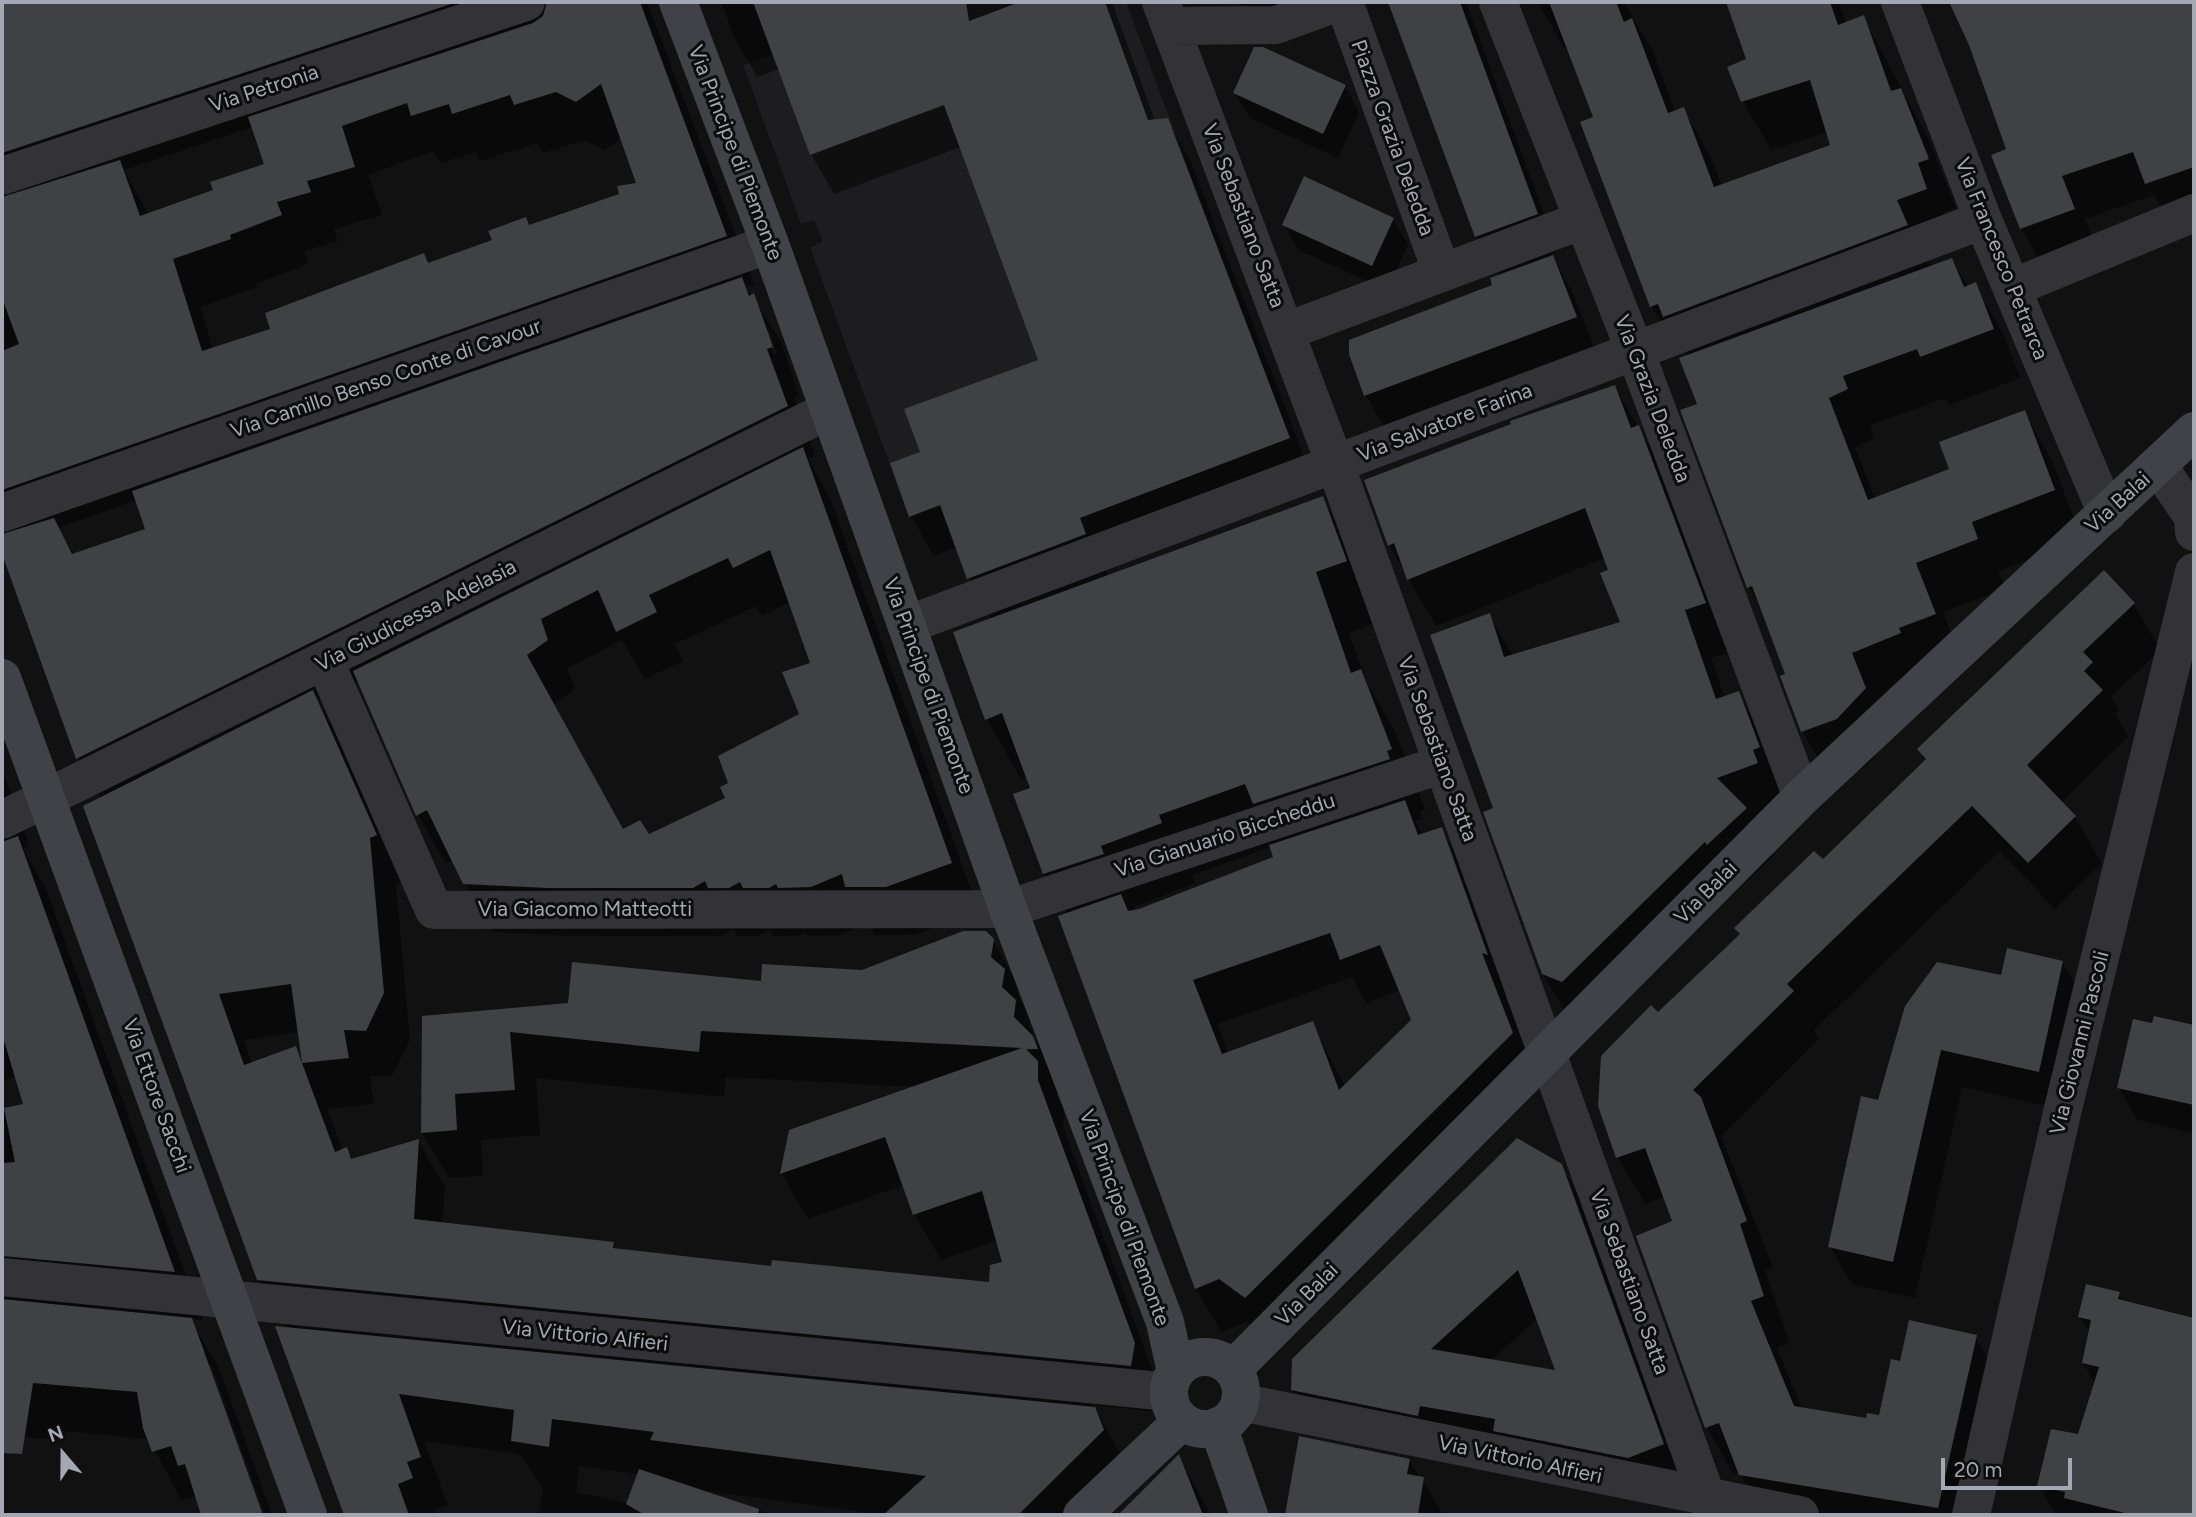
<!DOCTYPE html>
<html>
<head>
<meta charset="utf-8">
<style>
	body { margin:0 }
	#map { position:relative; width:2196px; height:1517px; overflow:hidden; background:#111112; font-family:Figtree,sans-serif }
	canvas { display:block }
	.frame { position:absolute; inset:0; border:4px solid #a4a8b2; pointer-events:none }
	.north { position:absolute; left:28px; top:1419px; width:70px; height:70px; -webkit-text-stroke:5px #0c0c0d; paint-order:stroke; rotate:340deg; font-size:19px; font-weight:700; line-height:28px; text-align:center; color:#a4a8b2 }
	.north::after { content:''; display:block; margin:auto; width:24px; height:32px; background:#a4a8b2; clip-path:polygon(50% 0,100% 100%,50% 72%,0 100%) }
	.scale { position:absolute; left:1941px; top:1458px; width:131px; height:32px; box-sizing:border-box; border:4px solid #a4a8b2; border-top:0; padding-left:9px; font-size:21px; line-height:24px; white-space:nowrap; color:#a4a8b2; -webkit-text-stroke:5px #0c0c0d; paint-order:stroke }
</style>
</head>
<body>
<div id="map">
<canvas width="2196" height="1517"></canvas>
<div class="frame"></div>
<div class="north">N</div>
<div class="scale">20 m</div>
</div>
<script>
const g = document.querySelector('canvas').getContext('2d');
g.lineJoin = 'round';
function fill(path, color) {
  g.fillStyle = color;
  g.fill(path, 'evenodd');
}
function stroke(path, color, width, dash) {
  g.strokeStyle = color;
  g.lineWidth = width;
  g.lineCap = dash ? 'butt' : 'round';
  g.setLineDash(dash || []);
  g.stroke(path);
}
function label(font, color, halo, rows, align = 'center') {
  g.font = font + ' Figtree,sans-serif';
  g.lineWidth = 6;
  g.setLineDash([]);
  g.textBaseline = 'middle';
  g.strokeStyle = halo;
  g.fillStyle = color;
  for (const [text, x, y, turn = 0] of rows) {
    g.save();
    g.translate(x, y);
    g.rotate((+turn || 0) * Math.PI / 180);
    g.textAlign = isNaN(turn) ? turn : align;
    if (halo) g.strokeText(text, 0, 0);
    g.fillText(text, 0, 0);
    g.restore();
  }
}
const built = new Path2D(`
	M917,2H1126L1290,438L961,563L940,506L909,517L810,247L823,242L814,220L801,224L743,65Z`);
const shadow = new Path2D(`
	M2,2H647L754,284L746,287L782,344L799,396L794,398L815,455L808,459L830,498L979,912L914,935H875L868,923L840,935L808,936L804,932L797,936H773L770,930L757,936H738L734,929L721,936H577L493,932L453,860L446,863L418,815L359,681L318,701L339,738L402,881L396,885L410,1040L392,1076H370L374,1104L327,1109L343,1151L346,1149L353,1161L418,1141L445,1187L442,1223L613,1243L617,1251L772,1268L990,1284L1004,1264L997,1240L941,1260L914,1214L904,1185L808,1219L782,1174L791,1131L917,1087L726,1077L724,1097L536,1078L540,1135L481,1140L483,1176L449,1178L422,1132L424,1017L569,1005L862,971L992,940L1019,986L1018,996L1031,1017L1029,1026L1063,1095L1056,1094L1064,1109L1063,1127L1160,1391L1157,1412L1093,1405L1122,1457L1093,1515H885L707,1491L773,1515H534L539,1512L543,1489L520,1454L424,1441L448,1505L434,1510L436,1515H346L277,1328L287,1329L259,1279L101,798L78,758L2,549ZM253,127L266,165L215,191L149,215L124,170ZM622,137L638,184L621,195L429,264L272,330L213,349L200,307L257,287L256,284L308,264L304,251L337,241L334,229L382,215L368,175L433,151L440,163L476,152L481,161L537,143L543,153L584,140L605,150ZM764,327H768L777,355L774,356ZM137,500L147,530L74,555L58,528ZM790,602L812,664L801,715L730,784L727,799L648,836L623,831L554,704L575,689L567,668L622,640L645,679L683,661L675,644L756,606L762,616ZM300,1032L304,1063L295,1048L252,1064L244,1040ZM1017,1046L1034,1047V1051L1017,1050ZM579,1466L639,1474L628,1503L576,1492Z
	M721,2H1112L1155,121L1167,120L1190,160L1312,478L1101,558L1108,577L1322,498L1357,558L1380,621L1349,633L1366,681L1395,731L1425,809L1420,811L1423,819L1415,821L1423,835L1441,829L1466,872L1511,997L1505,995L1537,1078L1271,1341L1246,1322L1221,1332L1196,1288L1068,914L1044,874L1015,795L1032,789L1028,776L1021,779L987,719L992,620L969,578L957,547L934,556L911,516L922,453L1041,361L961,147L834,194L811,154L780,69L757,77L734,37ZM1271,847L1276,858L1136,912L1134,907L1195,883L1192,875ZM1352,977L1366,1003L1400,990L1413,1021L1345,1087L1312,1023L1228,1053L1217,1024Z
	M1237,2H1298L1288,24Z
	M1390,2H1466L1558,252L1551,254L1574,295L1597,355L1388,433L1366,395L1495,286L1499,277L1476,237Z
	M1538,2L1624,3L1653,51L1675,112L1683,109L1711,158L1722,186L1832,146L1827,132L1771,150L1743,101L1729,68L1748,60L1728,2H1838L1847,24L1863,17L1928,138L1956,208L1945,212L1954,238L1924,249L1931,267L1952,260L1968,287L1975,284L2003,333L2020,378L1950,405L1945,398L1870,425L1874,439L1855,447L1875,499L1952,470L2024,412L2052,461L2082,539L1998,571L2005,588L1943,612L1962,663L1864,768L1831,780L1803,732L1782,677L1787,675L1765,615L1749,587L1688,356L1685,352L1680,354L1651,306L1595,118L1568,47L1564,48Z
	M1953,2H2194V217L2171,225L2154,195L2085,219L2098,252L2046,271L2021,228L2009,150Z
	M1345,87L1359,112L1338,158L1250,118L1235,93Z
	M1393,219L1408,245L1387,290L1299,250L1284,224Z
	M1615,387L1666,475L1732,651L1711,658L1725,698L1738,693L1766,740L1786,795L1754,823L1773,856L1736,891L1733,889L1571,1022L1543,974L1495,809L1489,615L1513,656L1622,623L1605,558L1436,626L1389,545Z
	M2134,604L2160,650L2111,697L2119,710L2115,714L2128,737L2061,803L2075,817L2102,863L2055,909L2000,851L1814,1030L1819,1039L1721,1136L1773,1268L1765,1270L1789,1343L1777,1348L1802,1409L1868,1420L1880,1417L1901,1363L1975,1337L2002,1383L1973,1515H1763L1739,1472L1733,1474L1707,1427L1675,1222L1665,1196L1645,1204L1618,1157L1658,1014L1740,936L1736,928L1823,861L1926,762L1919,749Z
	M2,769L29,845L23,849L46,889L202,1320L190,1319L219,1368L272,1515H265L211,1365H207L261,1515H203L197,1495L181,1500L149,1439L60,1431L59,1440L2,1434V1111L25,1106L16,1076L2,1081Z
	M2062,962L2084,1000L2060,1109L1962,1087L1915,1298L1852,1284L1830,1246L1879,1102L2002,977Z
	M2155,1019L2194,1027V1134L2138,1120L2119,1088Z
	M1561,1166L1587,1210L1688,1488L1318,1433L1293,1390ZM1538,1318L1557,1372L1490,1361Z
	M2119,1294L2123,1302L2194,1320V1515H2056L2039,1485L2079,1436L2095,1384L2083,1363L2090,1333L2080,1316Z
	M1300,1438L1409,1460L1444,1515H1287Z
	M1179,1457L1211,1515H1120Z`);
const building = new Path2D(`
	M2,2H457L2,153Z
	M547,2H640L727,236L2,490V351L19,344L2,298V197L120,160L140,216L213,190L210,182L264,164L248,117L533,23L543,16ZM601,84L636,183L617,186L619,194L529,225L526,217L488,231L492,240L428,263L424,253L265,313L270,329L202,351L173,259L231,239L230,235L282,215L277,202L311,192L307,181L355,167L342,126L407,103L411,116L449,104L452,114L510,95L514,105L556,92L576,102Z
	M753,2H966L969,21L1020,2H1105L1148,120L1168,118L1290,438L1080,518L1086,534L967,579L940,505L909,517L890,463L920,452L904,409L1038,360L944,105L810,155Z
	M1388,2H1460L1538,214L1475,237Z
	M1549,2H1616L1624,22L1632,18L1668,113L1684,107L1714,187L1830,145L1810,80L1741,102L1727,67L1746,59L1726,2H1830L1838,25L1864,15L1891,91L1901,88L1929,159L1918,163L1927,189L1897,200L1908,225L1663,317L1658,304L1650,307L1580,122L1593,117Z
	M1949,2H2194V167L2145,184L2133,152L2062,176L2075,209L2020,229L1991,155L2006,149L1969,45Z
	M1254,47H1263L1346,85L1323,134L1233,93Z
	M1304,176L1394,218L1372,266L1282,225Z
	M1553,255L1577,317L1364,396L1349,354V340L1492,285L1490,278Z
	M1952,258L1964,287L1976,282L1994,329L1920,357L1917,349L1843,376L1848,389L1829,398L1868,500L1949,469L1939,442L2025,410L2055,490L1972,522L1978,539L1916,563L1936,614L1899,628L1901,633L1852,653L1866,688L1837,719L1801,732L1780,676L1785,674L1752,586L1747,588L1680,410L1697,404L1679,358Z
	M742,277L749,296L754,293L773,347L767,349L788,406L76,759L2,554V534L54,518L72,554L145,529L132,491Z
	M1615,385L1631,428L1639,425L1706,603L1685,610L1716,699L1739,691L1760,747L1753,750L1758,763L1717,778L1747,808L1707,845L1705,842L1562,982L1542,974L1483,812L1493,808L1430,635L1490,613L1504,657L1620,622L1600,573L1608,570L1585,508L1407,580L1394,543L1388,546L1364,480L1511,424L1510,421Z
	M803,447L952,863L886,887H845L842,874L811,887L778,888L776,884L769,888H743L740,882L729,888H708L705,881L693,888H548L463,884L427,810L416,816L353,671ZM770,550L810,663L782,672L799,714L718,756L728,783L720,787L725,798L649,834L640,820L623,829L527,655L548,640L541,619L598,590L616,632L657,612L649,595L728,558L733,568Z
	M1323,496L1347,561L1316,572L1351,673L1361,669L1392,749L1387,751L1390,759L1253,804L1245,784L1159,815L1162,823L1101,846L1104,854L1043,874L1013,794L1030,788L1002,713L985,720L953,632Z
	M2104,570L2135,603L2083,652L2093,662L2084,671L2103,690L2027,765L2076,816L2028,863L1972,806L1787,984L1794,991L1693,1090L1701,1097L1747,1221L1740,1224L1764,1296L1751,1301L1794,1406L1866,1418L1867,1413L1879,1415L1891,1359L1900,1361L1909,1320L1977,1335L1938,1508L1739,1475L1719,1423L1705,1428L1636,1236L1672,1221L1645,1148L1616,1158L1598,1106L1601,1056L1651,1005L1658,1012L1740,934L1734,928L1814,851L1823,859L1926,759L1917,749Z
	M313,690L377,835L370,838L384,993L366,1031L344,1030L349,1058L302,1063L335,1152L347,1147L351,1159L419,1139L414,1219L614,1242L613,1248L771,1266L772,1260L989,1282L990,1265L1002,1262L982,1191L913,1215L885,1137L780,1174L789,1130L1022,1048L701,1031L699,1052L510,1032L515,1090L455,1094L457,1130L421,1133L422,1016L568,1003L572,962L761,981L762,964L862,970L963,931H986L994,939L991,957L1005,969L1002,987L1016,1000L1014,1017L1033,1036L1038,1049H1026L1038,1061V1080L1135,1343L1131,1366L257,1280L83,806ZM291,984L302,1063L296,1046L244,1065L219,994Z
	M1405,800L1418,835L1442,827L1488,955L1482,953L1513,1033L1245,1298L1219,1279L1195,1289L1058,916L1121,894L1128,911L1139,909L1273,857L1269,845ZM1330,933L1340,960L1380,945L1411,1020L1339,1090L1313,1021L1222,1054L1193,980Z
	M18,836L175,1272L2,1256V1163L15,1162L4,1108L23,1104L2,1034V842Z
	M2007,948L2063,961L2039,1072L1941,1050L1893,1262L1828,1247L1861,1096L1878,1100L1905,1006L1937,962L2001,975Z
	M2154,1016L2194,1025V1105L2117,1088L2133,1019L2152,1023Z
	M1517,1138L1562,1164L1664,1444L1628,1458L1493,1431L1495,1419L1420,1406L1418,1416L1291,1390L1292,1359ZM1518,1270L1555,1370L1431,1349Z
	M2086,1284L2120,1292L2118,1299L2194,1318V1515H2133L2064,1498L2065,1492L2037,1486L2051,1429L2078,1434L2099,1367L2082,1363L2091,1320L2078,1317Z
	M2,1299L192,1318L263,1515H201L185,1464L178,1466L171,1446L152,1452L143,1428L137,1392L33,1383L22,1454L2,1453Z
	M275,1326L1095,1407L1104,1430L1018,1515H883L926,1476L650,1440L654,1432L552,1419L549,1447L511,1441L514,1410L399,1394L421,1457L407,1462L413,1478L398,1484L409,1515H344Z
	M1299,1436L1410,1459L1407,1474L1424,1477L1418,1515H1285Z
	M1179,1454L1203,1515H1118Z
	M639,1469L759,1509L758,1515H645L626,1504Z`);
const street = new Path2D(`
	M1161,2L1335,464L1707,1498
	M1344,2L1442,273
	M1498,2L1635,351L1802,797
	M1900,2L1983,220L2107,514
	M1171,26L1276,25L1339,2
	M2,176L526,2
	M2012,288L2194,213
	M1287,331L1583,220
	M2159,467L2193,517L2194,532
	M2,513L770,244
	M907,625L1983,220
	M325,662L434,910L1008,909L1443,764
	M2,820L829,410
	M2,1277L1169,1392
	M1240,1402L1800,1515
	M1971,1515L2062,1113L2194,572`);
const secondary = new Path2D(`
	M678,2L770,244L1008,909L1165,1322L1176,1372
	M2,678L308,1515
	M1169 1393a36 36 0 1 1 72 0a36 36 0 1 1-72 0Z
	M1233,1369L1802,797L2194,431
	M1218,1426L1249,1515
	M1082,1515L1182,1421`);
const streetNames = [
	["Via Petronia",264,89,-18],
	["Piazza Grazia Deledda",1392,138,70],
	["Via Principe di Piemonte",735,153,69],
	["Via Sebastiano Satta",1243,216,69],
	["Via Francesco Petrarca",2001,259,68],
	["Via Camillo Benso Conte di Cavour",386,379,-19],
	["Via Grazia Deledda",1652,399,69],
	["Via Salvatore Farina",1445,423,-21],
	["Via Balai",2118,503,-42],
	["Via Giudicessa Adelasia",416,616,-27],
	["Via Principe di Piemonte",928,686,70],
	["Via Sebastiano Satta",1437,749,70],
	["Via Gianuario Biccheddu",1225,836,-18],
	["Via Balai",1706,893,-45],
	["Via Giacomo Matteotti",585,910],
	["Via Giovanni Pascoli",2080,1043,-76],
	["Via Ettore Sacchi",156,1096,70],
	["Via Principe di Piemonte",1124,1218,70],
	["Via Sebastiano Satta",1629,1282,70],
	["Via Balai",1307,1295,-45],
	["Via Vittorio Alfieri",585,1336,6],
	["Via Vittorio Alfieri",1520,1460,12]
];
fill(built, '#1d1d1f');
fill(shadow, '#0007');
fill(building, '#404145');
stroke(street, '#333337', 38);
stroke(secondary, '#414247', 38);
label('21px', '#a4a8b2', '#0c0c0d', streetNames);
</script>
</body>
</html>
